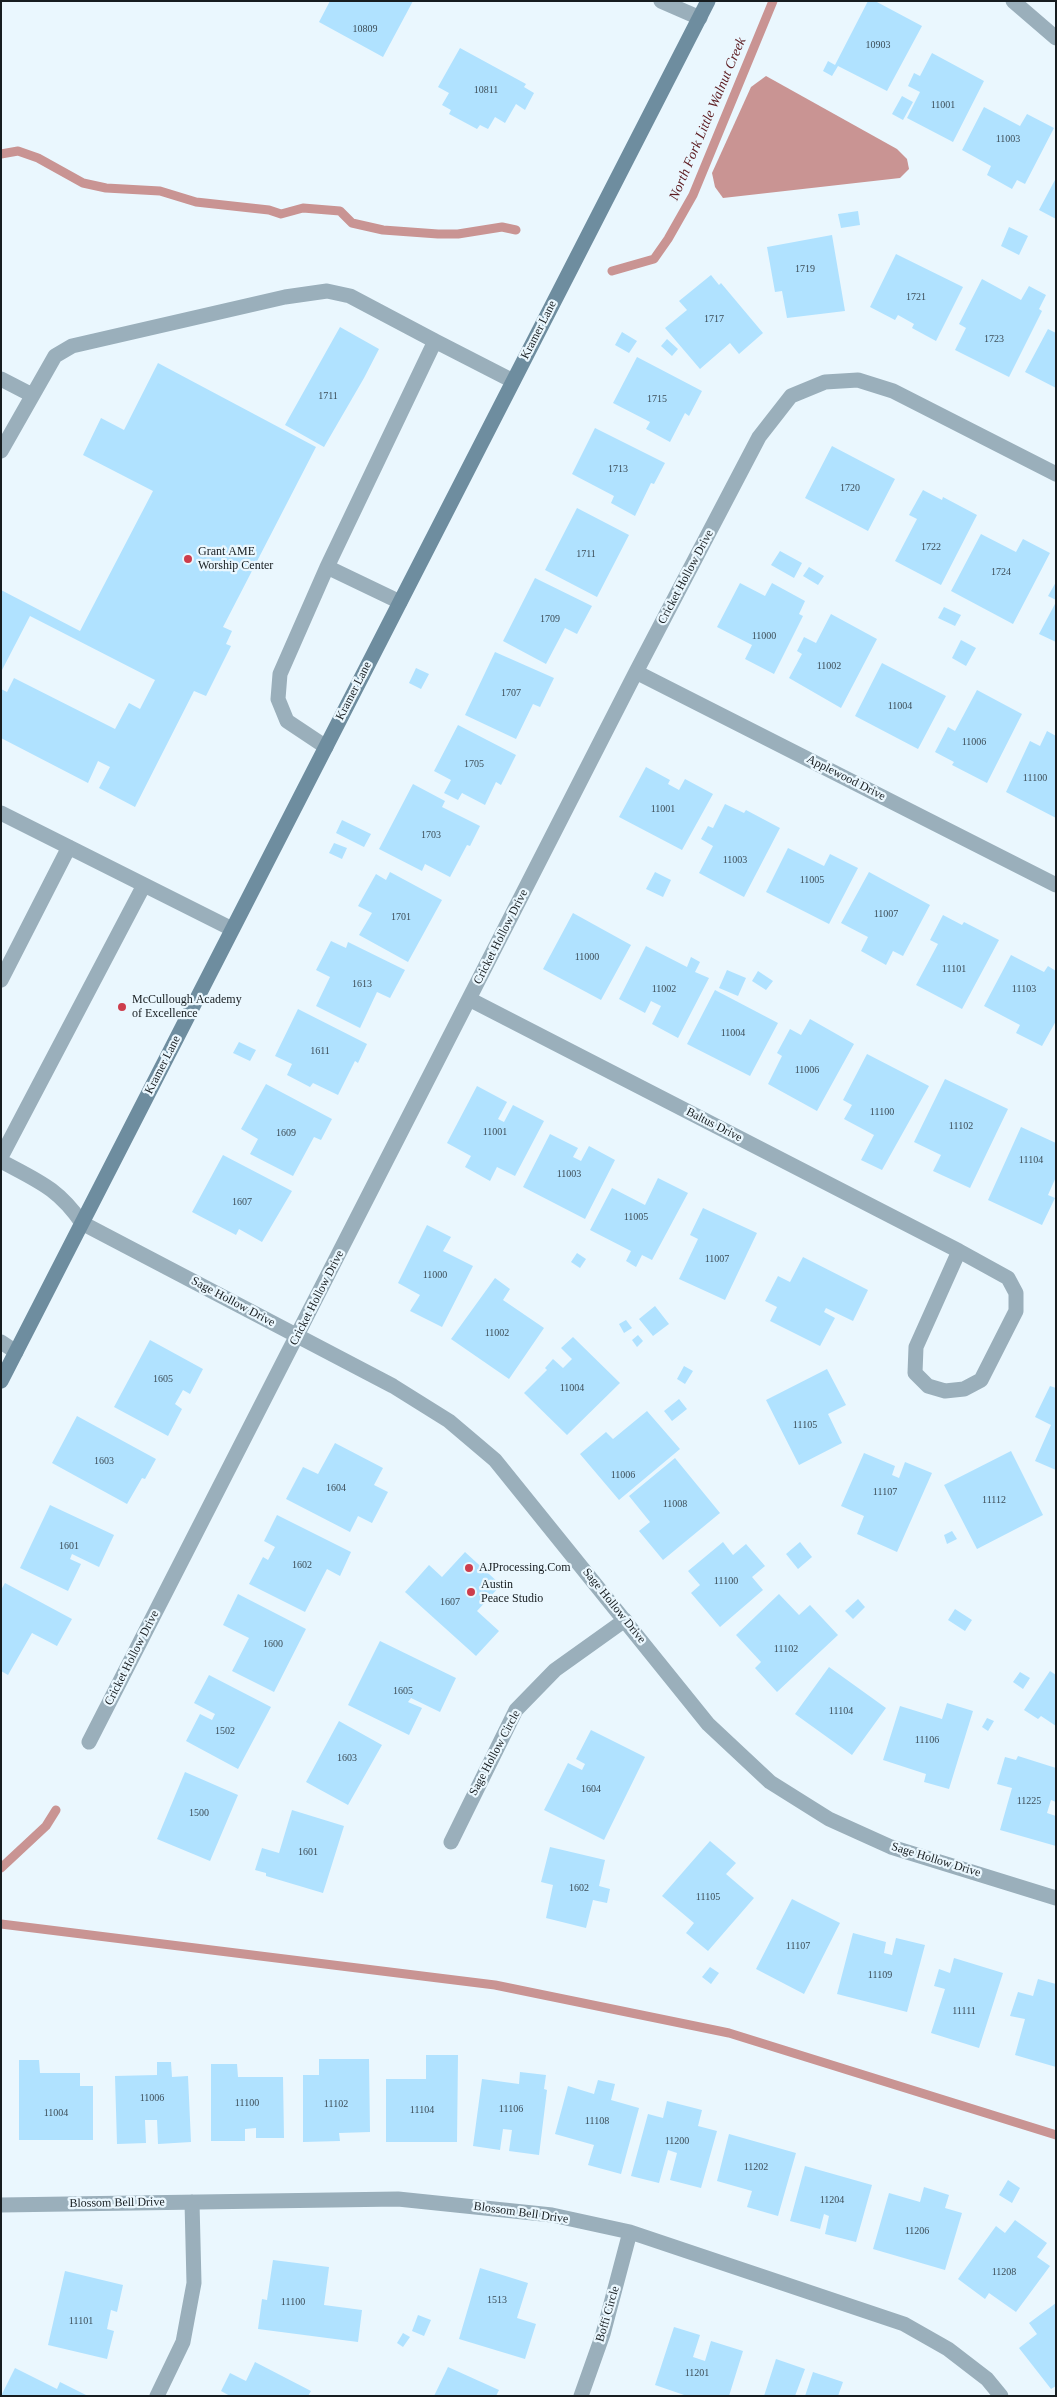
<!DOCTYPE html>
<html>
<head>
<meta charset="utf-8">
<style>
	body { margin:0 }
	#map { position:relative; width:1057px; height:2397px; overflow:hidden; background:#eaf7fe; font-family:"Times New Roman",serif }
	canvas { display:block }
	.frame { position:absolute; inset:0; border:2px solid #171d20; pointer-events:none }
</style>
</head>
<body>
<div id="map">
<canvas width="1057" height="2397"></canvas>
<div class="frame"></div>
</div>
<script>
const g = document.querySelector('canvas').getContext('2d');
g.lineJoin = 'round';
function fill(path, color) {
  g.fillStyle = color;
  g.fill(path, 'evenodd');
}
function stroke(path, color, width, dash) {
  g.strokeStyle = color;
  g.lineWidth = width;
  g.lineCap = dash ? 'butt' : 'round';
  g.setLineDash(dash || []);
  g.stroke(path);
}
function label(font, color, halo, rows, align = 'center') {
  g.font = font + ' "Times New Roman",serif';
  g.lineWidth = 4.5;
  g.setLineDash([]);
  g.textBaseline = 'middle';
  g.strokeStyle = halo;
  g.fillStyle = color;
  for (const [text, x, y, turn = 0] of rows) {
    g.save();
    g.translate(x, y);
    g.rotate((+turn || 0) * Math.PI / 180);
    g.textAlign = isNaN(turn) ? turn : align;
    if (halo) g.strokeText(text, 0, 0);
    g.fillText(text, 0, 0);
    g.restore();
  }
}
const water = new Path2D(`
	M766,76L897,149L907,159L909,169L900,178L723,198L715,187L712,173L751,87Z`);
const stream = new Path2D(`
	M1,154L18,151L38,158L83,183L106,188L160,191L196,202L269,210L281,214L303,208L340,211L352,223L383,230L438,234H458L502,227L516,230
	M612,271L654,259L668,239L693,195L773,1
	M1,1868L46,1826L56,1810
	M1,1924L495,1985L729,2033L1056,2135`);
const building = new Path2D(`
	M330,1H413L383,57L319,22Z
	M868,1H875L922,26L887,91L838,66L832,76L823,71L828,61L835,65Z
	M460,48L526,84L524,87L534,93L525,110L516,104L505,123L495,117L488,129L480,125L477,129L449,114L451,110L442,105L449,93L438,87Z
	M932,53L984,81L953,142L907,118L920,92L908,86L914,73L920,76Z
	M902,96L913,102L903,120L892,114Z
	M984,107L1020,126L1027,114L1054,128L1025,184L1017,180L1012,189L987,175L991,166L962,150Z
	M1056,178V219L1039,210Z
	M858,211L860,225L841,228L838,214Z
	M1009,227L1028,236L1019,255L1001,246Z
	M832,235L845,311L787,318L782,291L775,292L767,247Z
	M896,254L963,287L936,341L912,328L914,324L898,315L895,320L870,307Z
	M711,275L719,285L721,283L763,333L739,354L730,343L700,369L665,328L687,310L679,301Z
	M982,279L1021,300L1029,286L1046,295L1039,309L1042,311L1009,377L955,350L966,328L959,324Z
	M340,327L379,349L364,378L324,447L285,425Z
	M1048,329L1056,333V388L1025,372Z
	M622,332L637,341L629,353L615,345Z
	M667,339L678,349L672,356L661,346Z
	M637,357L702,391L689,416L685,413L670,442L646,429L650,422L613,403Z
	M158,363L316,447L223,627L232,631L226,644L231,646L206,696L194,691L135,807L99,788L110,767L98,761L88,783L1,738V689L7,692L14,678L115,729L129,703L140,709L155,680L30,616L1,672V590L80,631L153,491L83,455L101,418L124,430Z
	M595,428L665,463L654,484L651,483L635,516L611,503L614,496L572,474Z
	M832,446L895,479L868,531L805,498Z
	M923,490L942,500L943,497L977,515L941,585L895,561L917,519L909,515Z
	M577,508L629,535L597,597L545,570Z
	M981,534L1016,552L1023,539L1050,553L1013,624L951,591Z
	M780,551L802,563L794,578L771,565Z
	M809,567L824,576L818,585L803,576Z
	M535,578L592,606L577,634L565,628L546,664L503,641Z
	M1056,582V600L1048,596Z
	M740,583L765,596L772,583L805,601L799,614L803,616L774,674L745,659L752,645L717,627Z
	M1056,602V642L1039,634Z
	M944,607L961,615L955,626L938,618Z
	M831,614L877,639L841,708L789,678L802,654L797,651L804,637L816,643Z
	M961,640L976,648L966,666L952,658Z
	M495,652L554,678L540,707L533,704L516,739L465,715Z
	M882,663L946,696L918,749L855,716Z
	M416,668L429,674L421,689L409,683Z
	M977,690L1022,714L987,783L952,765L954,762L935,752L948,727L955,731Z
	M458,725L516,755L501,785L496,782L485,805L462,793L458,800L444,793L451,780L434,771Z
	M1047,731L1056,736V818L1006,792L1030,741L1040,746Z
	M646,767L670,780L668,784L679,790L685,779L713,794L682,850L619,817Z
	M413,784L445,801L442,807L480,826L470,846L467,845L450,877L425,864L422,871L379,849Z
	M725,804L744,813L746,810L780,828L744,897L699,873L713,846L701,839L708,826L713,828Z
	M342,820L371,834L364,847L336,833Z
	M334,843L347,848L342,859L329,853Z
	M788,848L824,866L830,854L858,868L829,924L766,892Z
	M390,872L442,900L408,962L359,935L372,913L358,906L376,874L386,880Z
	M655,872L671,880L663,897L646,889Z
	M869,872L930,905L903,956L893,951L886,965L861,951L868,937L841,923Z
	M573,913L631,945L601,1000L543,969Z
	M943,915L962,925L964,922L999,940L962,1009L916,985L938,944L930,940Z
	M331,941L346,948L348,942L405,970L390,998L377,992L360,1028L316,1006L330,977L316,970Z
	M646,946L687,967L691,957L700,962L695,972L709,978L678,1038L652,1024L661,1006L651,1001L645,1013L619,999Z
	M1011,955L1044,972L1048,966L1056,971V1021L1042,1046L1016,1033L1020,1025L984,1006Z
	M727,970L746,978L738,996L719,988Z
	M758,971L773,981L766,990L752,981Z
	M715,990L778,1023L750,1076L687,1044Z
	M298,1009L367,1044L358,1063L355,1061L338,1095L313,1083L310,1087L287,1075L292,1064L275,1056Z
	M810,1019L854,1044L817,1111L768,1084L782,1056L777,1053L790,1029L801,1035Z
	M239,1042L256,1050L250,1061L233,1053Z
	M867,1054L929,1086L882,1170L861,1160L874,1135L844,1119L852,1105L843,1100Z
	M945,1079L1008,1109L970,1188L933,1171L941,1155L914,1142Z
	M266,1084L332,1119L321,1140L314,1137L293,1176L250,1154L258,1139L241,1129Z
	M477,1086L507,1102L498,1119L504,1122L513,1105L544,1121L515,1176L497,1167L490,1181L465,1167L471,1156L447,1143Z
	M1021,1127L1056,1143V1177L1048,1195L1055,1198L1042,1225L988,1200Z
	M550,1134L578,1148L573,1157L581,1161L589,1146L615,1160L585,1219L523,1187Z
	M223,1155L292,1191L262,1242L239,1229L236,1235L192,1212Z
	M658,1178L688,1193L652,1260L642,1255L636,1267L626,1261L631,1251L590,1230L612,1188L645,1205Z
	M703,1208L757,1233L725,1300L679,1279L698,1239L690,1235Z
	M427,1225L451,1237L443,1251L473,1266L442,1327L410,1311L420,1295L398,1283Z
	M577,1253L586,1259L580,1268L571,1262Z
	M803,1257L868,1290L853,1321L826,1308L824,1312L835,1318L820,1346L770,1321L777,1307L765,1301L778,1276L790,1282Z
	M495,1278L510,1289L503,1300L544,1328L509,1379L451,1339Z
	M655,1306L669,1324L653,1336L639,1319Z
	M626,1320L632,1328L624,1333L619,1324Z
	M638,1335L643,1341L637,1347L632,1340Z
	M573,1337L620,1383L567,1435L524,1393L547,1370L545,1368L553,1359L563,1368L572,1359L561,1348Z
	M150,1340L203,1369L190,1394L183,1390L175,1404L182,1409L168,1436L114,1407Z
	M684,1366L693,1371L685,1384L677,1379Z
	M827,1369L846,1405L828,1414L842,1443L799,1465L766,1400Z
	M1050,1386L1056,1388V1470L1035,1461L1051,1425L1035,1417Z
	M679,1399L687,1409L672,1421L664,1411Z
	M647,1411L680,1449L619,1500L580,1454L606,1432L613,1439Z
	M77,1416L156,1459L145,1479L142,1478L127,1504L52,1463Z
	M335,1443L383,1468L374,1485L388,1492L372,1523L358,1516L350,1532L286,1499L303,1467L318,1474Z
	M1011,1451L1043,1515L977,1549L944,1485Z
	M864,1453L895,1466L892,1475L899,1478L905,1462L932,1473L897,1552L857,1534L864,1516L841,1506Z
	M675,1458L720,1513L663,1560L639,1531L650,1522L629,1496Z
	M50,1505L114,1535L99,1567L72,1554L70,1559L81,1564L68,1591L20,1568Z
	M277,1515L351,1552L340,1576L327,1569L305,1612L249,1584L263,1557L268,1560L275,1547L264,1541Z
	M952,1531L957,1539L947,1544L944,1535Z
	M723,1542L733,1555L746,1544L765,1566L752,1577L763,1590L720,1627L691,1593L700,1585L688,1571Z
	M800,1542L812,1557L798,1569L786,1554Z
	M465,1552L501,1585L477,1611L499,1631L476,1656L405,1592L429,1565L442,1577Z
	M5,1583L72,1619L57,1646L32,1633L8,1675L1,1671V1590Z
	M238,1594L306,1629L274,1692L232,1671L249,1638L223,1625Z
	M779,1594L799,1615L810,1605L838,1635L777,1692L755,1668L761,1662L736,1635Z
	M858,1599L865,1607L853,1619L845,1611Z
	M955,1609L972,1620L965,1631L948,1620Z
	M380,1641L456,1678L440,1712L411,1698L408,1702L422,1708L409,1735L348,1705Z
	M829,1667L886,1708L852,1755L795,1714Z
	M1050,1671L1056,1675V1726L1041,1716L1038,1719L1024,1710Z
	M1020,1672L1030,1678L1023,1689L1013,1682Z
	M209,1675L271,1707L238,1769L186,1741L200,1714L212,1720L215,1714L194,1703Z
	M947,1703L973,1711L949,1789L924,1782L926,1774L883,1760L900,1706L942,1719Z
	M987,1718L994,1721L988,1731L982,1727Z
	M339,1721L382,1745L348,1805L306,1782Z
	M591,1730L645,1757L604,1840L544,1810L568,1763L582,1770L585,1764L576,1759Z
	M1018,1756L1056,1768V1802L1051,1800L1047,1813L1056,1816V1846L1000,1830L1012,1788L997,1784L1005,1757L1016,1760Z
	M185,1772L238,1795L210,1861L157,1839Z
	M292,1810L344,1826L323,1893L266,1876V1873L255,1870L262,1848L279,1853Z
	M710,1841L736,1863L726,1874L754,1898L708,1951L686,1933L694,1923L662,1896Z
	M550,1847L605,1860L599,1886L610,1889L607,1903L593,1900L586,1928L546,1918L553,1885L541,1882Z
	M792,1899L840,1923L804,1994L756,1969Z
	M853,1933L886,1942L884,1953L892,1955L896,1938L925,1945L907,2012L837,1994Z
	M954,1958L1003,1973L979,2048L931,2033L945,1989L934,1986L939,1969L950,1973Z
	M710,1967L719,1973L711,1984L702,1977Z
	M1038,1979L1056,1984V2067L1015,2055L1025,2019L1010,2016L1018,1992L1033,1996Z
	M426,2055H458L457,2142H386V2079H426Z
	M319,2059H369L370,2132L339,2133L340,2141L303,2142V2075H319Z
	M19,2060H39L40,2073H80V2086H93V2140H19Z
	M157,2062H171L172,2077L188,2076L191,2142L158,2144L157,2120H145L146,2143L117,2144L115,2076L157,2075Z
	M211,2064H237L238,2077H283L284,2138H256V2128L245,2129V2141H211Z
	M520,2072L546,2075L544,2089L547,2090L539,2155L509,2151L512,2130L503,2129L500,2150L473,2146L482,2079L519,2084Z
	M598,2080L615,2084L611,2100L639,2108L621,2174L588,2165L594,2145L555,2134L568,2086L594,2094Z
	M667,2101L702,2110L698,2126L717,2131L701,2188L670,2180L677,2153L668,2150L659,2183L631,2176L648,2114L663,2118Z
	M729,2134L796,2153L778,2216L747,2207L752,2191L717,2181Z
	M805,2166L872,2185L856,2242L825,2234L829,2216L824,2214L820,2229L790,2221Z
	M1008,2180L1020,2188L1012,2203L999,2195Z
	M924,2187L949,2195L945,2208L962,2213L945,2270L873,2249L889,2193L920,2202Z
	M1015,2220L1047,2243L1037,2257L1050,2266L1016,2312L989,2293L985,2299L958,2279L996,2226L1005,2233Z
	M273,2260L329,2267L324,2305L362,2310L358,2342L258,2329L262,2299L267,2300Z
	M480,2268L528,2283L517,2318L536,2324L525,2359L459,2339Z
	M65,2271L123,2285L117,2312L111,2310L107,2329L114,2331L107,2359L48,2345Z
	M1056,2303V2386L1051,2389L1019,2348L1037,2334L1029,2323Z
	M418,2315L431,2320L424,2336L412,2331Z
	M674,2327L700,2335L693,2357L705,2361L711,2341L743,2351L729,2396H687L655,2385Z
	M403,2333L410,2337L403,2347L397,2343Z
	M776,2359L805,2369L795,2396H764Z
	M255,2362L311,2391L308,2396H230L221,2391L230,2373L246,2381Z
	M448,2367L499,2390L496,2396H434Z
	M15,2368L57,2389L60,2382L88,2396H1Z
	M813,2372L843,2382L838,2396H805Z`);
const lane = new Path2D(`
	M435,341L513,381
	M1,379L32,395
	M1,451L55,356L72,346L285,297L327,291L350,296L435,341L327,567L400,602
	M326,747L287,721L278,699L280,674L327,567
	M1,813L232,929
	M1,980L69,847
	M1,1157L144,885
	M1,1161C38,1181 58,1188 82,1223
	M1,1342L16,1352`);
const street = new Path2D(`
	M661,1L700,18
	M1013,1L1056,38
	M636,672L1056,885
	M469,999L959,1251L1008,1278L1016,1293V1311L981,1380L964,1389L945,1391L928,1386L915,1373L916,1347L959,1251
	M82,1223L393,1386L449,1421L495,1460L708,1724L770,1782L829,1819L891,1847L1056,1898
	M89,1742L636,672L759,437L791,396L825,382L858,380L893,391L1056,474
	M451,1842L516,1710L555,1670L625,1620
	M1,2205L398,2199L552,2215L630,2232L904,2324L948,2349L987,2379L1001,2396
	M157,2396L183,2342L194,2283L192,2202
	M581,2396L603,2334L630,2232`);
const secondary = new Path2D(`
	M1,1381L708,1`);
const markers = [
	[188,559,5,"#cd3d4c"],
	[122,1007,5,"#cd3d4c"],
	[469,1568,5,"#cd3d4c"],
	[471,1592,5,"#cd3d4c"]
];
const numberNames = [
	["10809",365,29],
	["10903",878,45],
	["10811",486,90],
	["11001",943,105],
	["11003",1008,139],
	["1719",805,269],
	["1721",916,297],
	["1717",714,319],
	["1723",994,339],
	["1711",328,396],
	["1715",657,399],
	["1713",618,469],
	["1720",850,488],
	["1722",931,547],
	["1711",586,554],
	["1724",1001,572],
	["1709",550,619],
	["11000",764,636],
	["11002",829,666],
	["1707",511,693],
	["11004",900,706],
	["11006",974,742],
	["1705",474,764],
	["11100",1035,778],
	["11001",663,809],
	["1703",431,835],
	["11003",735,860],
	["11005",812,880],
	["11007",886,914],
	["1701",401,917],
	["11000",587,957],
	["11101",954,969],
	["1613",362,984],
	["11002",664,989],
	["11103",1024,989],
	["11004",733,1033],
	["1611",320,1051],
	["11006",807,1070],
	["11100",882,1112],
	["11102",961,1126],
	["11001",495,1132],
	["1609",286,1133],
	["11104",1031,1160],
	["11003",569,1174],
	["1607",242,1202],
	["11005",636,1217],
	["11007",717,1259],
	["11000",435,1275],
	["11002",497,1333],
	["1605",163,1379],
	["11004",572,1388],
	["11105",805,1425],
	["1603",104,1461],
	["11006",623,1475],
	["1604",336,1488],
	["11107",885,1492],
	["11112",994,1500],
	["11008",675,1504],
	["1601",69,1546],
	["1602",302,1565],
	["11100",726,1581],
	["1607",450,1602],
	["1600",273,1644],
	["11102",786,1649],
	["1605",403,1691],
	["11104",841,1711],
	["1502",225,1731],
	["11106",927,1740],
	["1603",347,1758],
	["1604",591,1789],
	["11225",1029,1801],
	["1500",199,1813],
	["1601",308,1852],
	["1602",579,1888],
	["11105",708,1897],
	["11107",798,1946],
	["11109",880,1975],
	["11111",964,2011],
	["11006",152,2098],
	["11100",247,2103],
	["11102",336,2104],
	["11106",511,2109],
	["11104",422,2110],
	["11004",56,2113],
	["11108",597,2121],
	["11200",677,2141],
	["11202",756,2167],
	["11204",832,2200],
	["11206",917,2231],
	["11208",1004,2272],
	["1513",497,2300],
	["11100",293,2302],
	["11101",81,2321],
	["11201",697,2373]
];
const streetNames = [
	["Kramer Lane",539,330,-63],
	["Cricket Hollow Drive",686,577,-62],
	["Kramer Lane",354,691,-63],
	["Applewood Drive",846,778,27],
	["Cricket Hollow Drive",501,937,-63],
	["Kramer Lane",163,1065,-63],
	["Baltus Drive",714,1125,27],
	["Cricket Hollow Drive",317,1298,-63],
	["Sage Hollow Drive",233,1302,28],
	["Sage Hollow Drive",614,1606,51],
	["Cricket Hollow Drive",132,1658,-63],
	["Sage Hollow Circle",495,1753,-62],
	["Sage Hollow Drive",936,1860,17],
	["Blossom Bell Drive",117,2203,-1],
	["Blossom Bell Drive",521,2213,8],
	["Boffi Circle",608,2314,-74]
];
const poiNames = [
	["Grant AME",198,552],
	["Worship Center",198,566],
	["McCullough Academy",132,1000],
	["of Excellence",132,1014],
	["AJProcessing.Com",479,1568],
	["Austin",481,1585],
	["Peace Studio",481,1599]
];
const waterNames = [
	["North Fork Little Walnut Creek",708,119,-67]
];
fill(water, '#c99493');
stroke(stream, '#c99493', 9);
fill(building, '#b0e2ff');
stroke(lane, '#9aafbb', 15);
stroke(street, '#9aafbb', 15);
stroke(secondary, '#6e8d9f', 15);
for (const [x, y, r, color] of markers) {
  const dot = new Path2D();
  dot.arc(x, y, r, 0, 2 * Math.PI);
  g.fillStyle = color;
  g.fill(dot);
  stroke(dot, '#eaf7fe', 2);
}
label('10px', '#3d4e58', null, numberNames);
label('12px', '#171d20', '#eaf7fe', streetNames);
label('12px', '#171d20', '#eaf7fe', poiNames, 'left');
label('italic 14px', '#5d1c21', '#eaf7fe', waterNames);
</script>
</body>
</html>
